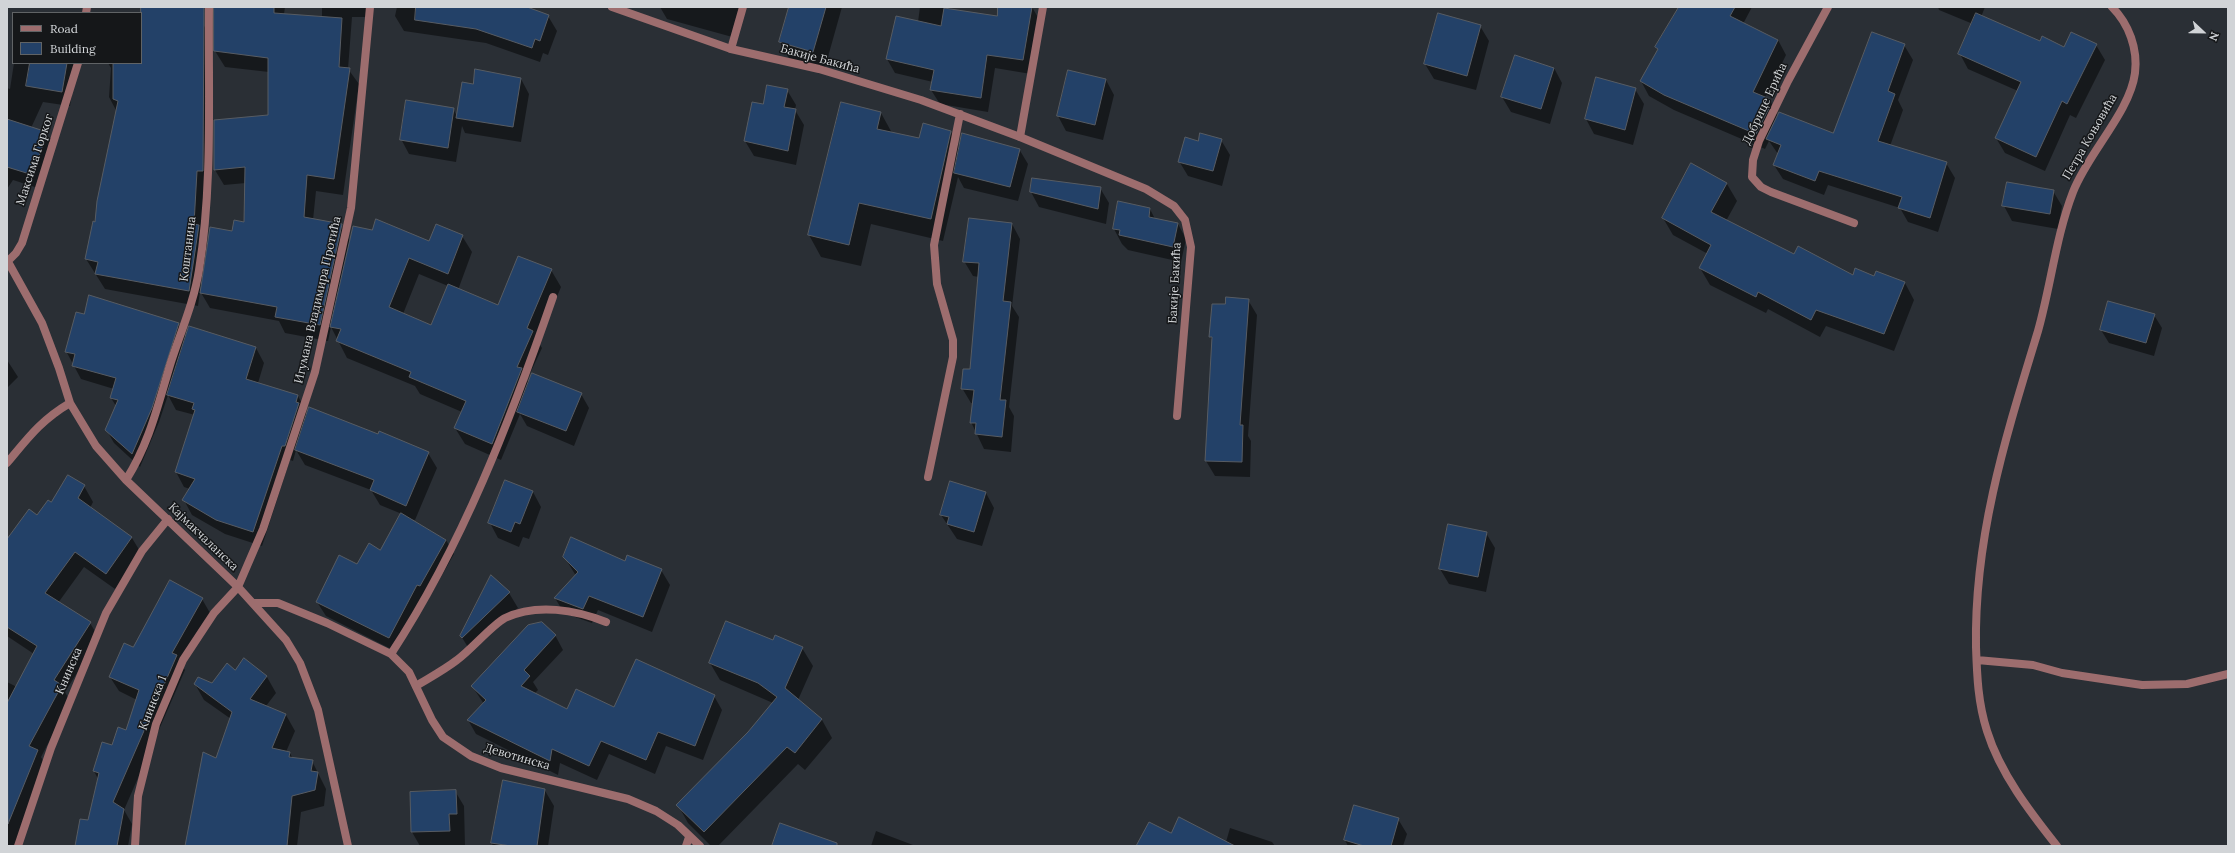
<!DOCTYPE html>
<html>
<head>
<meta charset="utf-8">
<style>
	body { margin:0 }
	#map { position:relative; width:2235px; height:853px; overflow:hidden; background:#2a2f35; font-family:Lora,serif }
	canvas { display:block }
	.frame { position:absolute; inset:0; border:8px solid #d1d4d7; pointer-events:none }
	.legend { position:absolute; left:12px; top:12px; width:130px; height:52px; box-sizing:border-box; background:#151719; border:1px solid #606365; margin:0; padding:5px 7px; list-style:none; font-size:12px; color:#d1d4d7 }
	.legend li { display:flex; align-items:center; gap:8px; height:20px }
	.legend b { width:20px; border:1px solid #606365 }
	.north { position:absolute; left:2183px; top:12px; width:40px; height:40px; -webkit-text-stroke:3px #151719; paint-order:stroke; rotate:112deg; font-size:11px; font-weight:700; line-height:16px; text-align:center; color:#d1d4d7 }
	.north::after { content:''; display:block; margin:auto; width:14px; height:18px; background:#d1d4d7; clip-path:polygon(50% 0,100% 100%,50% 72%,0 100%) }
</style>
</head>
<body>
<div id="map">
<canvas width="2235" height="853"></canvas>
<div class="frame"></div>
<ul class="legend">
<li><b style="height:5px;background:#9d6d6e"></b>Road</li>
<li><b style="height:11px;background:#234168"></b>Building</li>
</ul>
<div class="north">N</div>
</div>
<script>
const g = document.querySelector('canvas').getContext('2d');
g.lineJoin = 'round';
function fill(path, color) {
  g.fillStyle = color;
  g.fill(path, 'evenodd');
}
function stroke(path, color, width, dash) {
  g.strokeStyle = color;
  g.lineWidth = width;
  g.lineCap = dash ? 'butt' : 'round';
  g.setLineDash(dash || []);
  g.stroke(path);
}
function label(font, color, halo, rows, align = 'center') {
  g.font = font + ' Lora,serif';
  g.lineWidth = 3;
  g.setLineDash([]);
  g.textBaseline = 'middle';
  g.strokeStyle = halo;
  g.fillStyle = color;
  for (const [text, x, y, turn = 0] of rows) {
    g.save();
    g.translate(x, y);
    g.rotate((+turn || 0) * Math.PI / 180);
    g.textAlign = isNaN(turn) ? turn : align;
    if (halo) g.strokeText(text, 0, 0);
    g.fillText(text, 0, 0);
    g.restore();
  }
}
const shadow = new Path2D(`
	M234,7H285L284,14L322,17V7H369V17H352L348,69L359,84L343,195L316,191L313,220L341,225L350,241L430,242L462,236L472,252L458,290L498,307L551,270L561,287L538,342L542,348L527,380L529,383L581,394L589,408L574,446L527,426L520,414L501,460L465,444L455,428L462,412L420,394L415,386L347,358L331,327L328,341L285,333L279,321L210,308L200,291L198,306L105,289L86,259L96,223L117,112L109,97L111,68L108,63H141V23L203,24L212,40L203,233L208,243L233,232L245,223L246,183L224,185L215,170L269,116V72L225,67L215,51ZM419,274L448,286L432,326L403,314Z
	M397,7H524L548,16L557,31L548,55L543,53L540,62L486,43L404,31L395,16Z
	M660,7H747L736,38L667,19Z
	M790,7H842L824,71L791,62L780,42Z
	M920,7H951L950,10L998,17L999,7H1032L1040,21L1031,74L995,68L988,112L940,104L931,90L933,82L895,73L887,59L896,17L918,22Z
	M1680,7H1752L1743,24L1778,40L1786,55L1765,98L1770,100L1778,116L1834,134L1904,45L1913,60L1898,100L1903,110L1890,146L1946,163L1955,178L1938,232L1908,222L1900,208L1828,185L1824,195L1783,179L1774,165L1778,154L1769,141L1765,149L1674,110L1649,96L1641,81L1658,51L1656,47Z
	M1938,7H1985L1981,17L2041,42L2064,48L2096,45L2105,60L2076,118L2070,115L2045,171L2005,153L1996,138L2018,91L1968,69L1960,54L1973,24L1939,10Z
	M1480,26L1489,41L1476,90L1434,79L1425,64Z
	M14,63H77L70,106L43,102L31,128L46,133L55,147L41,189L13,180L7,189V88L10,89Z
	M1554,68L1562,83L1550,124L1511,112L1502,97Z
	M1597,78L1635,89L1644,104L1633,145L1594,134L1586,119Z
	M521,79L529,94L521,142L465,133L462,126L456,162L409,154L401,139L453,109L457,116L474,85Z
	M1106,80L1114,95L1103,140L1066,131L1058,116Z
	M787,90L796,105L795,110L804,125L796,165L754,156L745,141L764,106Z
	M841,103L881,113L892,133L920,140L950,131L960,148L1019,149L1028,164L1018,201L964,188L958,177L943,241L871,224L861,266L821,257L809,235Z
	M1221,140L1230,155L1222,186L1188,176L1179,161L1198,142Z
	M1692,165L1727,184L1737,201L1726,221L1794,256L1853,276L1875,277L1905,283L1914,300L1894,351L1826,326L1820,337L1768,309L1766,313L1710,285L1700,268L1708,254L1673,235L1663,218Z
	M1100,188L1109,203L1106,224L1039,207L1031,192Z
	M2053,191L2062,206L2058,229L2012,221L2004,206Z
	M1150,209L1155,219L1178,224L1186,239L1181,262L1128,250L1122,244L1114,229Z
	M1012,224L1020,239L1012,306L1019,317L1009,407L1014,416L1011,452L984,449L971,422L973,403H971L962,388L971,370L979,277L973,276L964,261Z
	M1248,300L1257,315L1248,436L1251,441L1250,477L1215,476L1206,461L1213,342L1210,336L1226,305Z
	M2154,315L2162,328L2154,356L2109,343L2101,330Z
	M178,324L186,338L190,327L256,348L264,363L258,383L298,396L306,411L307,418L378,435L428,453L437,468L415,520L410,519L446,540L454,554L428,600L425,598L397,652L326,616L317,602L357,565L381,551L402,514L380,505L371,490L305,465L296,450L293,461L290,460L262,546L225,534L192,515L184,500L190,489L184,487L176,472L195,415L176,410L168,395L159,422L140,467L114,443L106,429L116,406L111,398L114,389L81,379L66,351Z
	M7,360L18,377L7,388Z
	M951,482L986,493L994,508L982,546L957,539L941,515Z
	M84,486L93,502L90,508L132,538L141,553L115,589L84,567L58,603L90,623L99,638L65,692L70,701L41,757L46,766L14,846H10L7,845V682L17,687L34,654L7,636V541L51,504Z
	M533,492L541,507L529,539L523,537L519,547L498,538L490,523Z
	M1449,525L1486,533L1495,548L1486,592L1449,584L1440,569Z
	M564,556L625,562L661,570L670,585L652,632L598,610L592,623L564,613L555,598L576,576Z
	M491,576L509,593L518,608L471,652L461,636Z
	M202,599L210,613L182,665L185,670L124,810L132,824L128,846H76L89,821L98,779L94,771L127,731L137,700L119,691L110,677L134,648Z
	M555,635L563,650L533,682L538,690L534,694L568,710L615,709L714,696L722,710L703,760L666,746L655,774L609,754L597,780L560,763L558,775L476,734L468,720L484,704L472,686Z
	M773,641L802,648L813,666L798,700L822,720L832,738L805,770L798,764L718,846H711L688,823L678,805L749,732L773,703L720,680L710,663Z
	M244,660L267,677L276,693L266,706L286,715L295,731L286,752L290,753L293,759L312,761L326,789L324,806L301,812L297,846H186L231,719L204,700L195,684H212L235,671Z
	M504,781L544,789L554,806L548,846H492Z
	M455,791L464,806L465,846H420L412,832L411,792Z
	M1398,819L1407,834L1403,846H1348L1345,840Z
	M1230,828L1272,842L1275,846H1137L1172,835L1226,842Z
	M876,831L913,845L914,846H871Z`);
const building = new Path2D(`
	M141,7H204L203,171H197L194,224L199,225L189,291L95,274L98,262L85,259L93,221L95,222L97,201L118,101L113,99V63H141Z
	M214,7H274V13L342,18L339,67L350,68L334,179L307,175L304,217L342,224L320,325L275,317L277,307L200,293L210,227L232,231L234,220L244,222L245,167L214,170V120L268,115V58L214,51Z
	M416,7H527L549,15L540,41L535,39L532,48L476,29L415,20Z
	M789,7H826L813,52L779,42Z
	M998,7H1032L1023,60L987,55L981,98L930,90L934,70L886,59L896,16L941,26L944,8L997,16Z
	M1679,7H1735L1730,16L1778,40L1753,92L1770,99L1767,107L1769,108L1756,134L1664,95L1640,81L1658,49L1655,47Z
	M1438,13L1481,25L1467,76L1424,64Z
	M1976,13L2040,41L2042,36L2064,47L2071,32L2097,44L2067,104L2062,101L2036,157L1995,138L2021,82L1958,54Z
	M1872,32L1905,44L1888,91L1895,94L1878,141L1947,162L1930,218L1898,208L1902,197L1819,171L1815,181L1773,165L1781,145L1766,139L1779,112L1833,133Z
	M1515,55L1554,68L1541,109L1501,97Z
	M30,63H67L62,92L26,86Z
	M475,69L521,78L513,127L456,118L462,82L473,84Z
	M1068,70L1106,79L1095,125L1057,116Z
	M1596,77L1636,88L1625,130L1585,119Z
	M767,85L788,89L784,107L796,109L788,151L744,141L752,102L763,104Z
	M406,100L454,108L448,148L400,140Z
	M841,102L881,112L877,129L919,138L923,123L951,131L931,219L859,203L849,245L808,235Z
	M7,119L47,132L33,175L7,167Z
	M962,133L1020,149L1010,187L954,173Z
	M1200,133L1222,139L1213,171L1178,162L1185,137L1198,141Z
	M1691,163L1727,183L1711,212L1794,254L1798,246L1853,275L1855,268L1874,276L1876,271L1905,282L1884,334L1816,310L1811,320L1758,292L1756,297L1699,268L1711,245L1662,218Z
	M1032,178L1101,187L1098,209L1030,192Z
	M2007,182L2054,190L2050,214L2002,206Z
	M1118,201L1150,208L1149,217L1178,223L1173,247L1119,235L1120,230L1113,229Z
	M969,218L1012,223L1003,301L1011,302L1000,400H1006L1002,437L975,434L976,423H970L974,390L961,389L963,369H970L979,263L963,262Z
	M376,219L429,241L436,224L463,235L448,274L409,258L389,307L431,325L448,284L498,305L518,256L552,269L527,328L533,331L517,367L522,368L492,444L454,428L466,401L409,377L411,372L336,341L341,329L330,327L353,226L372,230Z
	M89,295L179,323L152,408L132,454L105,430L118,400L110,398L116,378L72,366L75,354L65,352L76,312L84,314Z
	M1226,297L1249,299L1240,425H1243L1242,462L1205,461L1212,337H1209L1212,304H1225Z
	M2108,301L2155,314L2146,343L2100,330Z
	M189,326L256,347L246,379L298,395L296,402L299,403L285,446H282L253,532L216,520L182,500L195,479L175,472L195,410L192,409L194,403L167,395Z
	M532,373L582,393L566,431L517,412Z
	M309,407L378,434L379,431L429,452L406,506L370,490L374,480L295,450Z
	M68,475L85,485L78,498L132,537L106,574L75,552L45,593L91,622L54,680L62,685L29,746L38,750L8,824L7,703L37,646L7,627V539L29,509L37,515L48,500L51,502Z
	M505,480L533,491L520,524L515,522L511,532L488,523Z
	M950,481L986,492L974,532L947,524L949,517L940,515Z
	M401,513L446,540L420,586L417,585L389,638L316,602L339,555L357,564L369,543L380,550Z
	M1448,524L1487,532L1478,577L1439,569Z
	M571,537L625,561L627,555L662,569L643,617L589,596L583,609L554,598L578,572L563,557Z
	M491,575L510,592L462,638L460,636Z
	M170,580L203,598L172,653L177,655L113,802L124,809L117,846H75L80,819L88,820L99,773L93,771L102,742L112,745L118,727L126,730L139,690L109,677L124,643L133,647Z
	M726,621L773,640L775,635L803,647L785,688L822,719L795,753L787,747L704,832L676,805L748,732L777,697L758,683L709,663Z
	M542,622L556,635L524,670L530,676L521,686L567,709L576,689L614,707L636,659L715,695L695,746L658,732L646,760L601,741L589,766L552,749L550,761L467,720L486,700L471,686L528,625Z
	M244,658L267,676L250,699L286,714L272,748L290,752L289,757L313,760L311,771L318,772L315,790L292,796L287,846H185L203,752L216,758L232,712L194,684L198,677L212,683L227,663L235,670Z
	M503,780L545,789L537,846H511L491,843Z
	M456,790L457,814H449L450,831L411,832L410,792Z
	M1354,805L1399,818L1391,846H1364L1344,840Z
	M1179,817L1235,846H1136L1149,822L1171,833Z
	M780,823L837,843V846H772Z`);
const lane = new Path2D(`
	M1828,7L1788,81L1759,141L1753,160L1752,177L1761,187L1771,192L1854,223
	M731,49L743,7
	M1020,137L1043,7
	M1977,660L2033,665L2062,673L2142,685L2187,684L2228,674
	M416,686C429,678 444,670 457,660C471,650 492,625 505,618C537,603 576,610 606,622
	M2057,846C2030,812 2000,773 1987,731C1978,703 1977,676 1976,647C1974,536 2006,436 2038,331C2051,285 2056,236 2073,192C2088,153 2130,112 2135,73C2138,49 2129,24 2112,7`);
const street = new Path2D(`
	M612,7L731,49L819,69L921,100L1020,137L1146,189L1174,206L1185,220L1191,247L1177,416
	M86,13L87,7
	M7,260L42,323L59,368L70,403L96,446L126,480L238,587L286,640L300,663L318,710L348,846
	M7,262L16,253L22,243L78,63
	M7,463C28,438 41,420 70,403
	M928,477L953,357V340L937,284L934,245L960,114
	M126,480C150,442 158,404 171,362C181,331 194,302 199,270C213,184 208,94 209,7
	M253,603H278L327,623L391,654L409,672L432,720L443,737L471,756L501,768L628,799L656,811L678,825L700,846
	M391,654C463,544 510,421 553,297
	M18,846L51,748L106,613L142,551L168,519
	M135,846L138,796L156,724L183,660L214,613L238,587L263,529L315,372L351,208L370,7
	M686,846L689,837`);
const streetNames = [
	["Бакије Бакића",820,59,15],
	["Добрице Ерића",1765,104,-65],
	["Петра Коњовића",2090,137,-60],
	["Максима Горког",35,160,-72],
	["Коштанина",188,249,-83],
	["Бакије Бакића",1175,283,-87],
	["Игумана Владимира Протића",318,300,-77],
	["Кајмакчаланска",203,537,44],
	["Книнска",69,671,-67],
	["Книнска 1",153,703,-69],
	["Девотинска",517,757,16]
];
fill(shadow, '#0007');
fill(building, '#234168');
stroke(building, '#575c63', 1);
stroke(lane, '#9d6d6e', 8);
stroke(street, '#9d6d6e', 8);
label('12px', '#d1d4d7', '#151719', streetNames);
</script>
</body>
</html>
